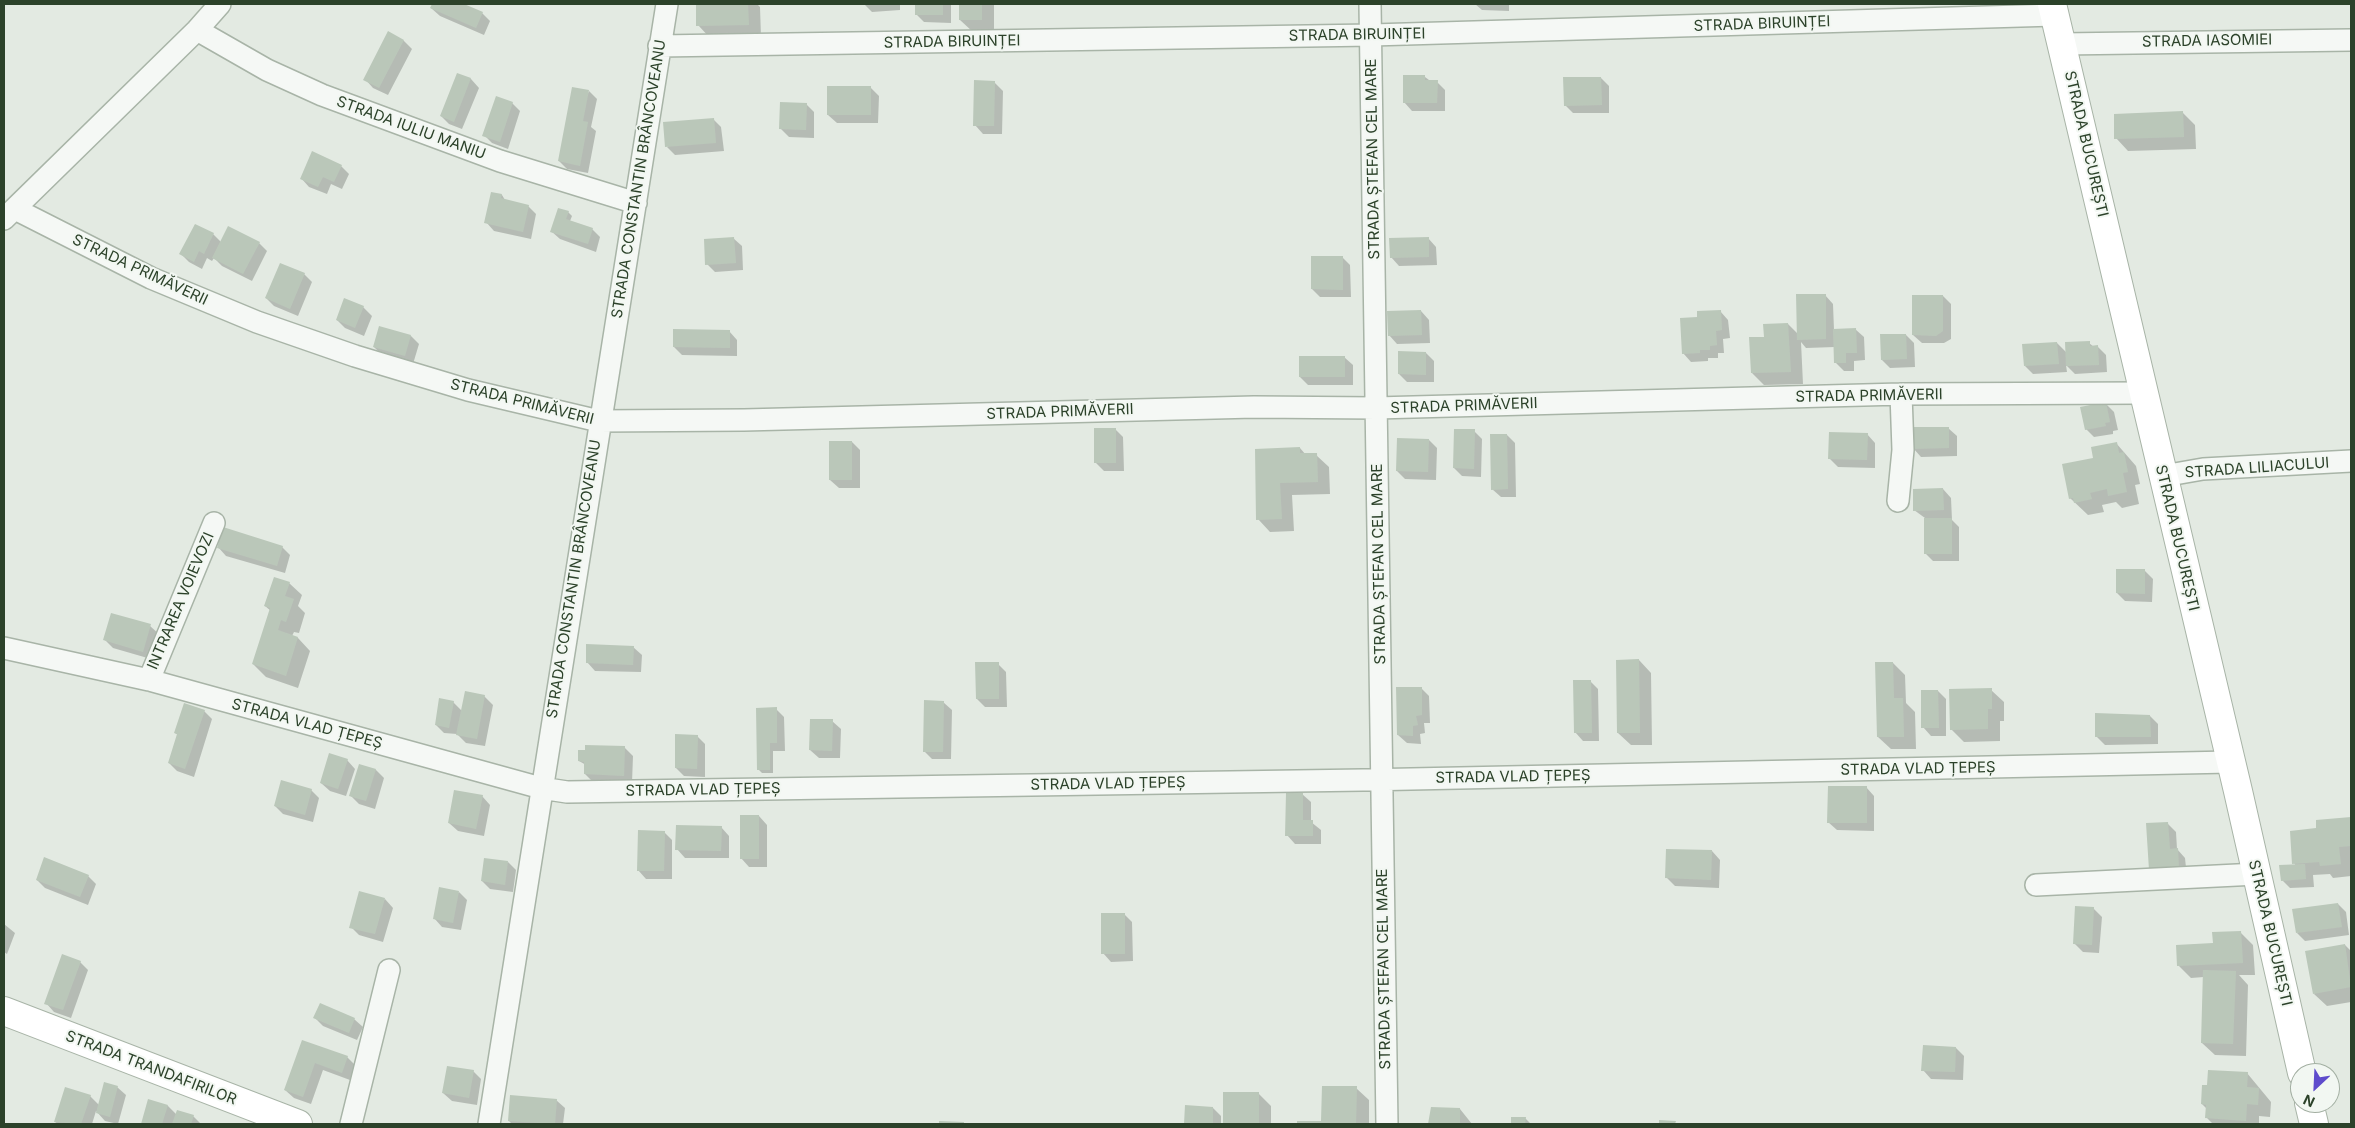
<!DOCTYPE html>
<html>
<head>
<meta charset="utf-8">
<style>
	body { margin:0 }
	#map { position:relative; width:2355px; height:1128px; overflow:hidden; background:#e3eae2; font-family:Inter,sans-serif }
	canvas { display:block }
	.frame { position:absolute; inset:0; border:5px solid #2c422a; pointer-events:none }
	.north { position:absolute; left:2290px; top:1063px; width:50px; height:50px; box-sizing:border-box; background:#f2f7f2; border:1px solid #a3afa2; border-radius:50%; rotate:205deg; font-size:14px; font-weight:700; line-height:20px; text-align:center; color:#2c422a }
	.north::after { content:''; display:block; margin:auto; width:18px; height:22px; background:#5e4bcc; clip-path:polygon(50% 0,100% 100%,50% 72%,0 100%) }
</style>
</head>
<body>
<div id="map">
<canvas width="2355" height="1128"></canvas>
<div class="frame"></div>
<div class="north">N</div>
</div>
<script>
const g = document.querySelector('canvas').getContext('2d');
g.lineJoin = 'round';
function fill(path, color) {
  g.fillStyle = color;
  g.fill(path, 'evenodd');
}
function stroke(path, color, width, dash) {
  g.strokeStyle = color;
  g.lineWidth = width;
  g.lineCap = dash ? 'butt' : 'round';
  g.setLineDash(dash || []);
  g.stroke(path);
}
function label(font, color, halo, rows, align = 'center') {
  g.font = font + ' Inter,sans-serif';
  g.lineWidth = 4;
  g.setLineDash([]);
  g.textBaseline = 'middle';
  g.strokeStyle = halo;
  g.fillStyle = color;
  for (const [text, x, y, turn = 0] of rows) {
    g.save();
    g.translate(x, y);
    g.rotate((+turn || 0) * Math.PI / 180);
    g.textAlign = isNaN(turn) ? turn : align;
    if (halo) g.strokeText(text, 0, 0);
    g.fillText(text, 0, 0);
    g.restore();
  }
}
const shadow = new Path2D(`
	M433,4H461L482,13L490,21L484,35L440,16L431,8Z
	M697,4H757L760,7L761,37L710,38L698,25Z
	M864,4H900V10L872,12Z
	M916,4H951V23L924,22L916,14Z
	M960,4H994V32H973L960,20Z
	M1475,4H1509V11L1482,10Z
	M389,33L404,41L412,49L388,95L373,88L365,79Z
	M458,74L471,79L479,88L462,129L449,124L441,116Z
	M1425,77L1429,80L1437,82L1445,90V111H1412L1404,102Z
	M1601,78L1609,86V113H1573L1565,105Z
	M994,82L1003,91L1002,134H983L975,125Z
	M870,87L879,96L878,123H837L828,115Z
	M589,91L597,99L591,127L596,131L588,173L567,169L559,161Z
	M512,103L520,111L508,149L492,143L484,135Z
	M806,104L814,112V138L789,137L781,129Z
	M2183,113L2195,125L2196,149L2128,151L2116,138Z
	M713,119L721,127L724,151L675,155L667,147Z
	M341,166L349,174L342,189L331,184L327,194L309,187L301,178Z
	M492,193L502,195L505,200L528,206L536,214L531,239L494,231L486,222Z
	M568,212L572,216L570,221L592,229L600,237L596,252L560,239L551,231Z
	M195,225L213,234L221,242L259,243L267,251L252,281L222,266L214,258L212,261L207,258L202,269L189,262L181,254Z
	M733,238L742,246L743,270L715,272L707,264Z
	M1428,238L1436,247L1437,265L1399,266L1391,257Z
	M1342,257L1350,265L1351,297H1320L1312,289Z
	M304,274L312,282L298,316L274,306L266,298Z
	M1825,295L1833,304L1834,330L1855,329L1864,337L1865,360L1854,361V371H1844L1836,363L1835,347L1806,348L1801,342L1803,384L1764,385L1752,373L1788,324L1798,334Z
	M1943,296L1951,304V339L1944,343H1922L1913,335Z
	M363,307L372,316L364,336L345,328L337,320Z
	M1421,311L1429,320L1430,343L1397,344L1389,335Z
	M1720,311L1728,320L1730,338L1723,339L1724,353H1718V358H1708V361L1691,362L1683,353L1698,319Z
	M380,327L411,336L419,344L413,364L382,355L374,347Z
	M729,331L737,340V356L682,355L674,347Z
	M1906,335L1914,343L1915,367L1890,368L1882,360Z
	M2057,343L2066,352L2089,343L2094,347H2098L2106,355L2107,372L2075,374L2066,365L2067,372L2033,374L2025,366Z
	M1426,353L1434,361V382H1407L1399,374Z
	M1344,357L1353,365V385H1308L1300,377Z
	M2106,404L2114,412L2118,430L2113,431V434L2094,437L2086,429Z
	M1948,428L1957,436V456L1921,457L1913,448Z
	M1115,429L1123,437L1124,471H1104L1096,463Z
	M1474,431L1482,439L1481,477L1462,476L1454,468Z
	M1867,434L1875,443V468L1838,467L1830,459Z
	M1507,435L1515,443L1516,497H1501L1492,489Z
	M1429,440L1437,448L1436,480L1405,479L1397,471Z
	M852,442L860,450V488H839L830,480Z
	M2116,443L2136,466L2140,484L2135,485L2139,504L2122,508L2116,502L2102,505L2104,512L2088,515L2070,498L2095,459Z
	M1300,448L1306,455H1316L1329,467L1330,494L1292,495L1294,531L1270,532L1258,519Z
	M1943,489L1951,498L1952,520L1959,527V561H1933L1925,553V518L1914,510Z
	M218,547H282L290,555L285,573L226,556Z
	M2145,571L2153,579L2152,602L2125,601L2117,593Z
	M289,583L302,595L298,606L305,613L299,633L294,632L292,636L298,638L310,651L298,688L266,677L253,664L271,611L265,606Z
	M150,626L159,634L151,659L113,648L105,640Z
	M633,647L642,655L641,672L595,671L587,662Z
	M1639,660L1651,673L1652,745H1631L1618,733Z
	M1893,663L1905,675L1906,703L1915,712L1916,749H1891L1878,737Z
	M998,664L1006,672L1007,707H985L977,699Z
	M1590,681L1598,689L1599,741H1583L1575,732Z
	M1421,688L1429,696L1430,723H1424L1425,733L1420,734L1421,744L1407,743L1398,735Z
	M1991,690L2004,702V721H2000V741L1964,742L1951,729Z
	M1938,691L1946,699V736H1931L1923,727Z
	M484,696L493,705L485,746L466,743L457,734L444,733L436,725L453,702L462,711Z
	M943,702L952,710L951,759H932L924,751Z
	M776,709L784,717L785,751H773V773H762L758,769Z
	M204,711L212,719L194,777L177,771L169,763L178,735L175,733Z
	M2150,716L2158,724V744L2105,745L2096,736Z
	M832,721L841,729L840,758H819L810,750Z
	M697,736L705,744V777L684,776L676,768Z
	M624,747L633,756L632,783L593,782L585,774L586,765L579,761Z
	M347,760L355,769L346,796L330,791L321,783Z
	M360,765L376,770L384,778L375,809L359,804L350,795Z
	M1866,787L1874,796V831L1837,830L1828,822Z
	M311,790L319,798L313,822L283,814L275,806Z
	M1302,794L1311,802V822L1321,830V844H1295L1287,835Z
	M482,796L490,805L484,836L458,831L449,823Z
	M759,816L767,825V867H749L741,858Z
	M2351,819V876L2333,878L2330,874L2313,875L2314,887L2290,888L2282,880L2296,866L2294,863L2318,830L2317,821Z
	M2168,824L2176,832L2177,849L2185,858L2187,877L2150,870Z
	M721,827L729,836V858H685L677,849Z
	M664,832L672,840V879H646L638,870Z
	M1712,851L1720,860L1719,888L1675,886L1667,878Z
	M508,862L516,870L513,892L490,889L482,881Z
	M88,876L96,884L88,905L45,888L37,880Z
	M459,892L467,900L461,930L442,927L434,918Z
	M385,899L393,908L383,942L359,935L351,927Z
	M2338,904L2346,912L2349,935L2305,941L2297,933Z
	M2093,908L2102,917L2099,953L2083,952L2074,943Z
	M1124,914L1132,922L1133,961L1111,962L1103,953Z
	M4,924L15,933L7,954L4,952Z
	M2240,932L2253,945L2255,975H2239L2248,985L2246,1056L2215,1055L2202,1043L2204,977L2191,978L2178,965Z
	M2345,945L2351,951V1002L2327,1006L2314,994Z
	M80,962L88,970L71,1018L54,1012L46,1003Z
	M315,1018L354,1019L363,1027L357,1040L323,1026Z
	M302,1042L347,1057L355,1065L350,1080L323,1070L311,1104L294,1098L285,1090Z
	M1956,1048L1964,1056L1963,1080L1931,1079L1923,1070Z
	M473,1071L481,1079L477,1105L452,1101L443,1093Z
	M2247,1073L2271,1102L2270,1117L2259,1116V1124H2213L2207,1118V1109L2202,1104Z
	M117,1087L126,1095L118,1124L105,1121L96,1111L92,1124H58L55,1122L90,1096L99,1105Z
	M1356,1088L1369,1100V1124H1298V1122L1323,1123Z
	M1224,1093H1258L1271,1106V1124H1224Z
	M556,1100L565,1108L563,1124H512L509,1121Z
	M149,1101L168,1106L177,1115L193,1116L201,1124H142Z
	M1186,1107L1213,1108L1221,1116V1124H1186Z
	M1460,1109L1472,1124H1429L1430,1117Z
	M1513,1118H1525L1531,1124H1512Z`);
const building = new Path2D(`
	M432,4H464L483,12L476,28L430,8Z
	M696,4H748L749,25L696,26Z
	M915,4H943V15H915Z
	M959,4H982V20H959Z
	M388,31L404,40L379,88L363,80Z
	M457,73L471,78L454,122L440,116Z
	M1403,75H1425V80H1438L1437,103H1403Z
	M1563,77H1601L1602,105L1564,106Z
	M974,80L995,81L994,126H973Z
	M827,86H871V115H827Z
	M572,87L589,90L583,121L588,122L580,166L558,161Z
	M496,96L513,102L500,142L482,136Z
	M780,102L807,103L806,130L779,129Z
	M2183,111L2184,137L2114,139V114Z
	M714,118L716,143L665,147L663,122Z
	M312,151L342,165L334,182L323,177L318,187L300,179Z
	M491,192L502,194L501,198L529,205L523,232L484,223Z
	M558,208L569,211L566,219L593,228L588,244L550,232Z
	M195,224L214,233L204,254L199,251L194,262L179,254Z
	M228,226L260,242L243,274L212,258Z
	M734,237L736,263L705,265L704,239Z
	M1429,237V257L1390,258L1389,238Z
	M1311,256H1343V290L1311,289Z
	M280,263L305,273L290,309L265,298Z
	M1796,294H1826V339L1797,340Z
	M1912,295H1943V331L1936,336L1912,335Z
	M344,298L364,306L355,328L336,320Z
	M1421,310L1422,335L1388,336L1387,311Z
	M1721,310L1722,330L1716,331L1717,345L1710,346V350H1700V353L1682,354L1680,318L1697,317V311Z
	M1788,323L1791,372L1751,373L1749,337H1764L1763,324Z
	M379,326L411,335L405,356L373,347Z
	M1856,328L1857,353H1846V363H1834L1833,329Z
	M673,329L730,330V348L673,347Z
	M1880,334H1906L1907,359L1881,360Z
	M2090,341V346L2098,345L2099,365L2066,366L2065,342Z
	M2057,342L2059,364L2024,366L2022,344Z
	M1398,351L1426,352V375L1398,374Z
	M1299,356H1345V377H1299Z
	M2106,402L2110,422L2105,423L2106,426L2085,430L2080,407Z
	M1911,427H1949V448L1911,449Z
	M1094,428H1116V463H1094Z
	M1454,429H1475L1474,469L1453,468Z
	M1829,432L1868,433L1867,460L1828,459Z
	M1490,434H1507L1508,489L1491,490Z
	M1397,438L1429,439L1428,472L1396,471Z
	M829,441H852V480H829Z
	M2117,442L2119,453L2124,452L2128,472L2123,473L2127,492L2108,496L2107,489L2090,493L2092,499L2074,503L2073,498L2069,499L2062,464L2093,458L2091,447Z
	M1300,447V453H1317L1318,482L1280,483L1282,519L1256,520L1255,449Z
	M1943,488L1944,510L1913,511V489Z
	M1924,518H1952V554H1924Z
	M223,527L283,546L277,566L217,548Z
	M2116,569H2145V594L2116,593Z
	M274,577L290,582L285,596L294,599L286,622L281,620L278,630L298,637L286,676L252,664L270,608L264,606Z
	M111,613L151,624L143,652L103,640Z
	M586,644L634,646L633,665L586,663Z
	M1639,659L1640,733H1617L1616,660Z
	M975,662H999V699H976Z
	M1875,662H1893L1894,698H1903L1904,737H1877Z
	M1573,680H1591L1592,733H1574Z
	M1396,687H1422V715L1416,716L1418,725L1413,726V736L1397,735Z
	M1992,688V709H1988V729L1950,730L1949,689Z
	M1921,690H1938L1939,728H1921Z
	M465,691L485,695L477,739L456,735Z
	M439,698L454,701L449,728L435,725Z
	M924,700L944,701L943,752H923Z
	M184,703L205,710L185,769L168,763L177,734L174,733Z
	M777,707V743H770V770H757L756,708Z
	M2095,713L2150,715L2151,737H2095Z
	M810,719H833L832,751L809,750Z
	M675,734L698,735L697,769L675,768Z
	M585,745L625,746L624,776L584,774V762L578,761V750H585Z
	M329,753L348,759L338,789L320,783Z
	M359,764L376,769L366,801L349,796Z
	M281,780L312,789L305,815L274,806Z
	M1828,786H1867V823H1827Z
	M454,790L483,795L476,829L448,823Z
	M1286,793H1303V820H1313V836H1285Z
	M740,815H759V859H740Z
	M2351,817V846L2339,847L2341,864L2320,866L2319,862L2292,864L2290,831L2316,828V820Z
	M2168,822L2170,849L2178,848L2179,869L2149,870L2146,823Z
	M676,825L722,826L721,851L675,850Z
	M638,830L665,831L664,871H637Z
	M1666,849L1712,850L1711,880L1665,878Z
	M44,857L89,875L80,897L36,880Z
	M484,858L508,861L505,885L481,881Z
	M2305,864L2306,879L2281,881L2279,865Z
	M439,887L459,891L453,923L433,919Z
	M359,891L385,898L375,934L349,928Z
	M2338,903L2342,927L2296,933L2292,909Z
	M2075,906L2094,907L2092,945L2073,944Z
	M1101,913H1125V954H1101Z
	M2241,931L2243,963L2177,966L2176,945L2213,943L2212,932Z
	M2345,944L2351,987L2313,994L2305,951Z
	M62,954L81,961L63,1010L44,1004Z
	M2203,970L2236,971L2233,1044L2201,1043Z
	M320,1003L355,1018L349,1033L313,1018Z
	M302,1040L348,1056L342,1073L315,1063L303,1097L284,1090Z
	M1923,1045L1956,1047L1955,1072L1921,1071Z
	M447,1066L474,1070L469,1098L442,1093Z
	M2208,1070L2248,1072L2247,1087L2259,1088L2258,1105L2247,1104L2246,1121L2205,1118L2206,1105L2201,1104L2202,1085H2207Z
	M104,1082L118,1086L110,1117L96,1113Z
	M1322,1086H1357L1356,1124H1297V1121H1321Z
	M65,1087L91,1095L81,1124L54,1122Z
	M1223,1092H1259V1124H1223Z
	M510,1095L557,1099L555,1124L508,1121Z
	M148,1099L168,1105L162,1124H141Z
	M1185,1105L1213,1107V1124H1184Z
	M1431,1107L1460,1108V1124H1428Z
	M177,1110L194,1115L191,1124H172Z
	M1511,1117H1526L1525,1124H1511Z
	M1659,1120L1676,1121L1675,1124H1659Z
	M939,1121L964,1122V1124H939Z`);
const street = new Path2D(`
	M1370,4L1387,1124
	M197,30L267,70L322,95L500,161L636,203
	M2062,44L2351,40
	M659,46L1372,35L2055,15
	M15,209L151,278L257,322L355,356L468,390L599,421L744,420L1254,407L1376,408L1901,394L2143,393
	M4,219L197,30L220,4
	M2163,476L2203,469L2351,461
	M1898,501L1903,450L1901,394
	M4,648L149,680L541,788L567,792L1363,780L2230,762
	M149,680L214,523
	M2036,885L2257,874
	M351,1124L389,970
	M489,1124L667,4`);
const secondary = new Path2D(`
	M2052,4L2238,791L2302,1073
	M4,1011L298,1124
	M2309,1103L2314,1124`);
const streetNames = [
	["STRADA BIRUINȚEI",1762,24,-2],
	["STRADA BIRUINȚEI",1357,35,-1],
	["STRADA IASOMIEI",2207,41,-1],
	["STRADA BIRUINȚEI",952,42,-1],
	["STRADA IULIU MANIU",411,128,20],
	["STRADA BUCUREȘTI",2086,144,77],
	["STRADA ȘTEFAN CEL MARE",1373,159,-91],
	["STRADA CONSTANTIN BRÂNCOVEANU",639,179,-81],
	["STRADA PRIMĂVERII",140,270,25],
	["STRADA PRIMĂVERII",1869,396,-1],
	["STRADA PRIMĂVERII",522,402,14],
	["STRADA PRIMĂVERII",1464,406,-2],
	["STRADA PRIMĂVERII",1060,412,-2],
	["STRADA LILIACULUI",2257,468,-4],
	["STRADA BUCUREȘTI",2177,538,77],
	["STRADA ȘTEFAN CEL MARE",1379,564,-91],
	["STRADA CONSTANTIN BRÂNCOVEANU",574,579,-81],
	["INTRAREA VOIEVOZI",181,601,-67],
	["STRADA VLAD ȚEPEȘ",307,724,15],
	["STRADA VLAD ȚEPEȘ",1918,769,-1],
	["STRADA VLAD ȚEPEȘ",1513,777,-1],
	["STRADA VLAD ȚEPEȘ",1108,784,-1],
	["STRADA VLAD ȚEPEȘ",703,790,-1],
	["STRADA BUCUREȘTI",2270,933,77],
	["STRADA ȘTEFAN CEL MARE",1384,969,-91],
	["STRADA TRANDAFIRILOR",151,1068,21]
];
fill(shadow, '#0003');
fill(building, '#bac7b9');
stroke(street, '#a8b4a7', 24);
stroke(secondary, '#a8b4a7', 30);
stroke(street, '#f5f8f5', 21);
stroke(secondary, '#fff', 28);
label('15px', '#2c422a', '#f2f7f2', streetNames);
</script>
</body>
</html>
